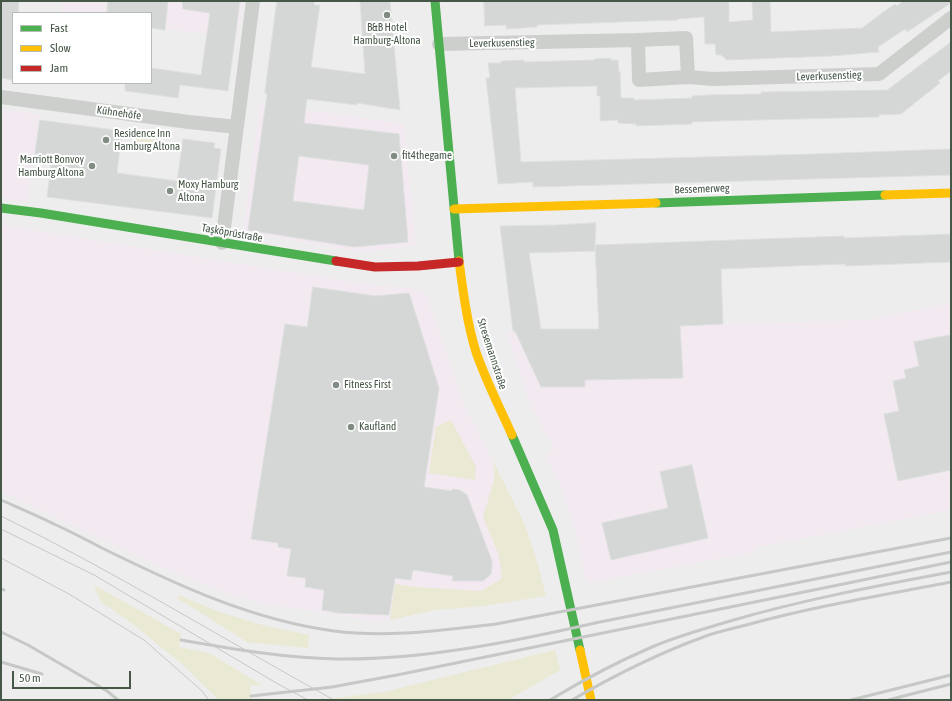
<!DOCTYPE html>
<html>
<head>
<meta charset="utf-8">
<style>
	body { margin:0 }
	#map { position:relative; width:952px; height:701px; overflow:hidden; background:#ededed; font-family:"Asap Condensed",sans-serif }
	canvas { display:block }
	.frame { position:absolute; inset:0; border:2px solid #465647; pointer-events:none }
	.legend { position:absolute; left:12px; top:12px; width:140px; height:72px; box-sizing:border-box; background:#fff; border:1px solid #b5bbb5; margin:0; padding:5px 7px; list-style:none; font-size:12px; color:#465647 }
	.legend li { display:flex; align-items:center; gap:8px; height:20px }
	.legend b { width:20px; border:1px solid #b5bbb5 }
	.scale { position:absolute; left:12px; top:671px; width:119px; height:18px; box-sizing:border-box; border:2px solid #465647; border-top:0; padding-left:5px; font-size:12px; line-height:14px; white-space:nowrap; color:#465647; -webkit-text-stroke:3px #fff; paint-order:stroke }
</style>
</head>
<body>
<div id="map">
<canvas width="952" height="701"></canvas>
<div class="frame"></div>
<ul class="legend">
<li><b style="height:5px;background:#4caf50"></b>Fast</li>
<li><b style="height:5px;background:#ffc107"></b>Slow</li>
<li><b style="height:5px;background:#c62828"></b>Jam</li>
</ul>
<div class="scale">50 m</div>
</div>
<script>
const g = document.querySelector('canvas').getContext('2d');
g.lineJoin = 'round';
function fill(path, color) {
  g.fillStyle = color;
  g.fill(path, 'evenodd');
}
function stroke(path, color, width, dash) {
  g.strokeStyle = color;
  g.lineWidth = width;
  g.lineCap = dash ? 'butt' : 'round';
  g.setLineDash(dash || []);
  g.stroke(path);
}
function label(font, color, halo, rows, align = 'center') {
  g.font = font + ' "Asap Condensed",sans-serif';
  g.lineWidth = 4;
  g.setLineDash([]);
  g.textBaseline = 'middle';
  g.strokeStyle = halo;
  g.fillStyle = color;
  for (const [text, x, y, turn = 0] of rows) {
    g.save();
    g.translate(x, y);
    g.rotate((+turn || 0) * Math.PI / 180);
    g.textAlign = isNaN(turn) ? turn : align;
    if (halo) g.strokeText(text, 0, 0);
    g.fillText(text, 0, 0);
    g.restore();
  }
}
const commercial = new Path2D(`
	M63,1H243L238,37L151,28V13H61Z
	M260,103L404,124L416,246L361,252L243,232Z
	M1,109L40,114L27,202L1,198Z
	M1,225L377,286L412,288L426,293L463,403L524,523L536,557L546,596L484,606L435,610L390,620H368L262,603L229,594L152,563L1,491Z
	M722,292L723,324L869,320L951,303V510L758,547L756,552L587,583L573,523L562,490L546,455L555,450L530,405L506,331L541,329H598L597,296Z`);
const green = new Path2D(`
	M136,137L168,142L167,149L135,144Z
	M451,420L476,467L475,480L429,473L436,427Z
	M492,459L524,523L536,557L546,596L484,606L435,610L390,620L395,584L415,587L481,591L501,579V567L498,553L483,517L494,480V467Z
	M94,585L181,634L179,647L209,653L262,685H250L251,700H219L183,665L133,624L101,602Z
	M179,595L219,612L266,626L309,635L308,648L247,642L177,598Z
	M555,650L560,670L508,700H320L384,692Z`);
const building = new Path2D(`
	M1,1H19L18,13H13V80L1,78Z
	M108,1H168L165,30L151,28V13H107Z
	M183,1H240L228,91L180,85L178,98L125,91V83H151V68L201,75L210,13L183,9Z
	M277,1H315L314,5H320L311,67L365,74L360,1H390L400,110L357,103V105L307,99L304,123L399,134L408,242L354,247L248,230L267,94L265,93ZM299,156L369,165L364,210L293,201Z
	M484,1H729V22L753,20L752,1H770L771,32L862,28L886,10L895,4L897,6L903,1H951V3L907,32L905,29L878,47L879,52L832,56L727,60L721,55H716L715,44H705L704,17L678,19V20L537,25V27L506,29V25L485,26Z
	M951,42V71L938,81L940,83L901,114L879,115V117L719,121L692,122V124L636,126V124L618,123V120L600,121V96H597V86L515,88L521,162L813,154L951,149V175L533,187V182L498,184L486,78H490L488,63H501V61L524,60V62L594,60V59L611,58V60H618L619,72H620L621,98H634V100L692,98V96L707,95L761,94V92L887,90Z
	M40,120L122,131L117,173L177,181L183,139L215,143L214,148L221,149L212,218L47,197L52,156L35,154Z
	M596,223L595,245L844,236V238L951,234V262L845,266V264L721,269L723,324L680,326L683,378L585,380V387H541L515,331H513L500,226L556,225ZM595,246L599,329H541L529,253L595,251Z
	M313,287L375,296L409,293L439,388L424,487L452,491V489L460,490L467,495L492,561V568L491,574L483,581H452L453,576L413,570L411,580L395,578L389,615L338,613L322,610L324,590L305,587L306,578L287,576L291,549L278,547V543L251,539L285,324L307,327Z
	M951,335V470L898,481L884,414L899,411L893,381L906,378L904,370L919,366L914,342Z
	M692,465L708,538L611,560L602,523L668,508L660,472Z`);
const street = new Path2D(`
	M638,40L639,80L688,77L713,79L879,74L951,18
	M439,44L638,40L686,38L688,77
	M1,97L189,122L237,127
	M222,243L253,1`);
const fast = new Path2D(`
	M435,1L459,261
	M656,203L885,195
	M1,208L41,213L336,261
	M512,435L553,530L580,650`);
const slow = new Path2D(`
	M885,195L951,193
	M454,209L656,203
	M459,261C463,291 467,323 476,352C486,381 500,408 512,435
	M580,650L591,700`);
const jam = new Path2D(`
	M336,261L375,267L418,266L459,262`);
const tram = new Path2D(`
	M1,516C115,572 223,639 334,700
	M1,529L94,575L278,684L308,700
	M1,558L69,594L144,640L201,690L209,700`);
const rail = new Path2D(`
	M1,500C19,508 38,516 56,525C72,532 88,541 104,549C177,585 252,620 334,631C388,638 442,630 496,624L951,538
	M1,589L4,590
	M1,632L28,645L107,691L118,700
	M181,640C232,649 285,658 337,659C422,660 512,642 595,623L951,552
	M1,662L42,674
	M251,696L332,687L397,675L951,562
	M550,700C583,680 617,662 652,647C677,636 704,629 730,621C802,600 876,586 951,572
	M572,700C615,675 659,653 706,636C720,631 735,628 750,624C816,606 884,595 951,582
	M851,700L951,675
	M888,700L951,684`);
const markers = [
	[387,15,4,"#808b81"],
	[106,140,4,"#808b81"],
	[394,156,4,"#808b81"],
	[92,166,4,"#808b81"],
	[170,191,4,"#808b81"],
	[336,385,4,"#808b81"],
	[351,427,4,"#808b81"]
];
const poiNames = [
	["B&B Hotel",387,28,"center"],
	["Hamburg-Altona",387,41,"center"],
	["Residence Inn",114,134],
	["Hamburg Altona",114,147],
	["fit4thegame",402,156],
	["Marriott Bonvoy",84,160,"right"],
	["Hamburg Altona",84,173,"right"],
	["Moxy Hamburg",178,185],
	["Altona",178,198],
	["Fitness First",344,385],
	["Kaufland",359,427]
];
const streetNames = [
	["Leverkusenstieg",502,43,-1],
	["Leverkusenstieg",829,76,-2],
	["Kühnehöfe",119,113,8],
	["Bessemerweg",702,189,-2],
	["Taşköprüstraße",232,233,10],
	["Stresemannstraße",492,354,72]
];
fill(commercial, '#f3e9f1');
fill(green, '#eae9d3');
fill(building, '#d4d7d5');
stroke(building, '#dee0df', 1);
stroke(street, '#cccfcc', 14);
stroke(fast, '#4caf50', 9);
stroke(slow, '#ffc107', 9);
stroke(jam, '#c62828', 9);
stroke(tram, '#c5c8c5', 1);
stroke(rail, '#c5c8c5', 3);
for (const [x, y, r, color] of markers) {
  const dot = new Path2D();
  dot.arc(x, y, r, 0, 2 * Math.PI);
  g.fillStyle = color;
  g.fill(dot);
  stroke(dot, '#fff', 1.5);
}
label('11px', '#465647', '#fff', poiNames, 'left');
label('11px', '#465647', '#fff', streetNames);
</script>
</body>
</html>
